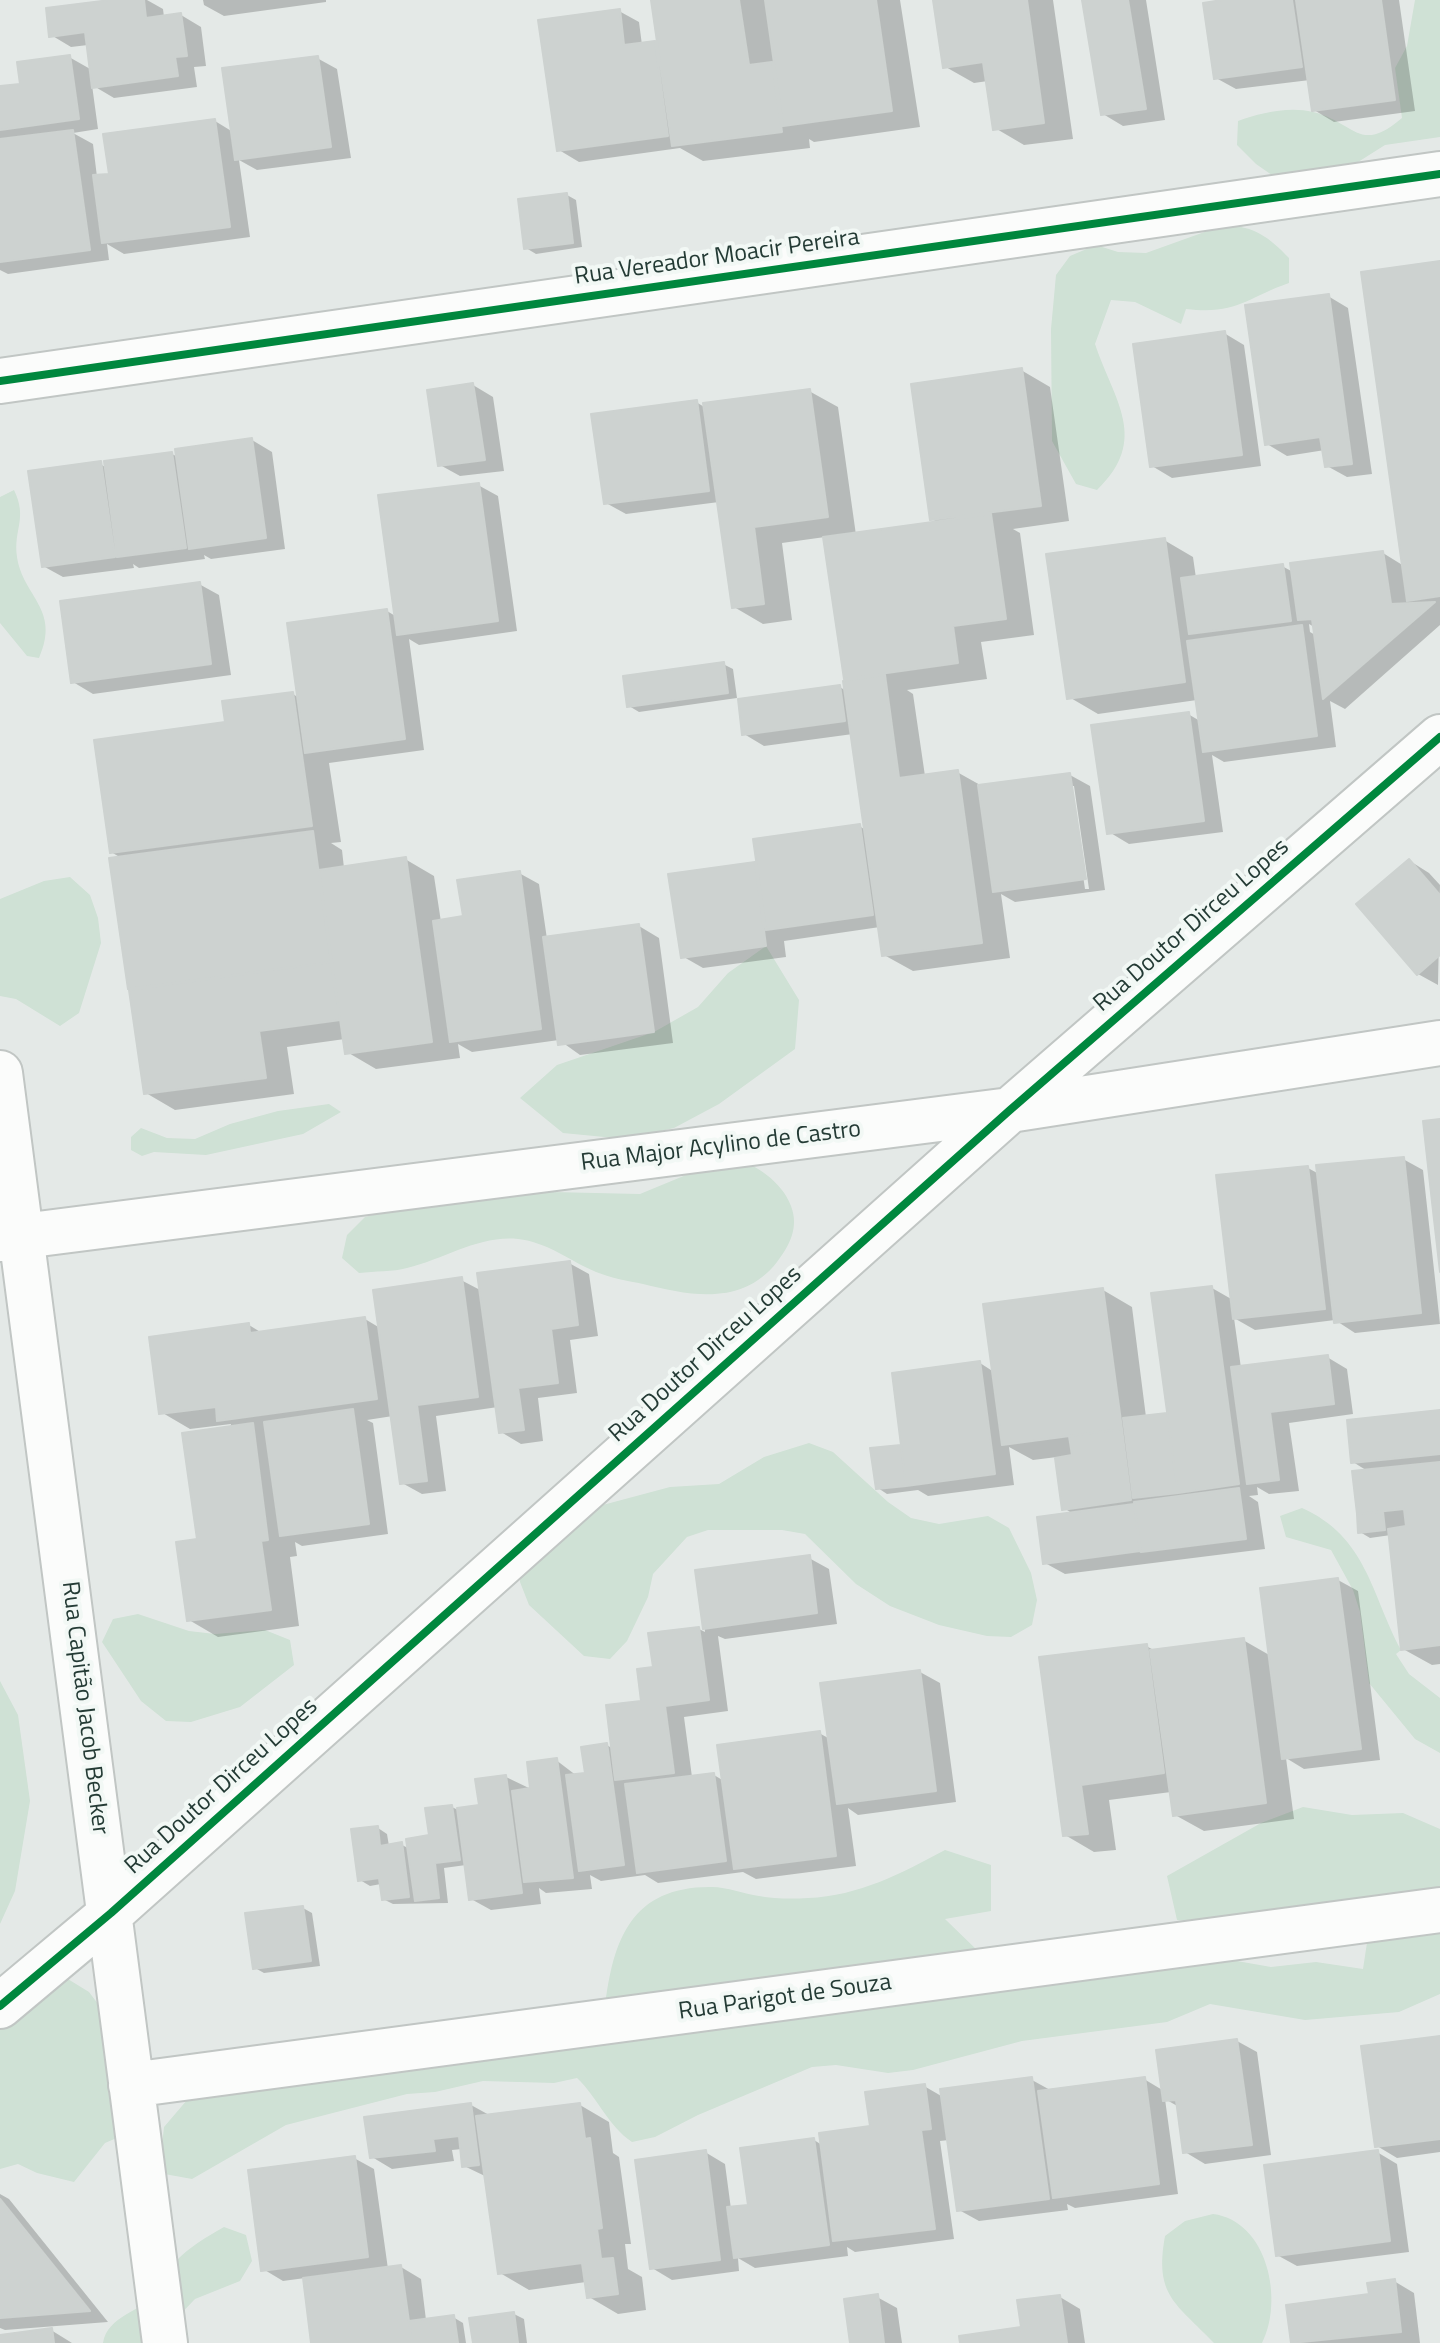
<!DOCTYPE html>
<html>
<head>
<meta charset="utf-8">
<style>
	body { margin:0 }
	canvas { display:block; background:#e4e9e7 }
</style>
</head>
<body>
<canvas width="1440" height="2343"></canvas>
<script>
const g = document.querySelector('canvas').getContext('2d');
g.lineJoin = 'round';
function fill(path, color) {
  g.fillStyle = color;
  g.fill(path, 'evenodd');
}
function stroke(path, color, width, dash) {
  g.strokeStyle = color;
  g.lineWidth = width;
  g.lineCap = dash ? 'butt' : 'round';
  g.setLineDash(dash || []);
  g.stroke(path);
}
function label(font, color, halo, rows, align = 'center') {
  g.font = font + ' "Titillium Web",sans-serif';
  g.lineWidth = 8;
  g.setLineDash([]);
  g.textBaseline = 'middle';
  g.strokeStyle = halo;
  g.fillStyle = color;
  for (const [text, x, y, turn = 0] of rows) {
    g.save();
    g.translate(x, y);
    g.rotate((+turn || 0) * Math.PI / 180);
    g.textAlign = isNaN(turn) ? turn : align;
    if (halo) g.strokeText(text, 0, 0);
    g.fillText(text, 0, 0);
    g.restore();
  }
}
const green = new Path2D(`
	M1415,0H1440V137L1385,145L1336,176L1279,180L1256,164L1237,145L1238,121C1260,113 1289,106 1313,112C1355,122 1359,155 1402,118L1395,68L1407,46Z
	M1224,225C1254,226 1269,237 1289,258V283C1246,298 1237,315 1186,309L1181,324L1135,302L1111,300L1095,344C1114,401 1150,439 1097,490L1076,484L1052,441L1051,329L1056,275L1070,256L1096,245L1118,252L1146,253Z
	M14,490C28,519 13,529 17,557C23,597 61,609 39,658L27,656L0,623V497Z
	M70,877L90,895L98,918L101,943L79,1013L60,1026L16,999L0,996V899L44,881Z
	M766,946L799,1000L795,1049L719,1104L674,1128L625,1139L563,1133L520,1098L557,1065L654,1032L698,1007L728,973Z
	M329,1104L341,1112L303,1134L206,1155L154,1152L142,1156L131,1150V1137L141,1128L167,1138L195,1139L230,1124L278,1111Z
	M732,1156C756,1166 781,1180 791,1206C799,1227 790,1245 777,1262C743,1306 691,1296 643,1284C628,1281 611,1278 596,1272C570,1261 547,1242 518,1239C479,1235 445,1259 407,1268C393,1272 375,1271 359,1273L342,1258L347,1235L365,1217L389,1211L527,1183L551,1192L640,1194Z
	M809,1443L833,1452L888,1502L911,1518L939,1524L988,1516L1009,1528L1031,1573L1037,1600L1032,1625L1011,1637L987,1636L939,1625L890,1606L856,1584L805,1534L782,1530H708L687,1537L653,1574L648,1597L627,1641L610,1659L584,1656L529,1605L520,1582L521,1559L599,1506L670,1487L719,1484L764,1457Z
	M1302,1508C1367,1537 1371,1594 1401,1650L1396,1654L1409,1674L1440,1698V1753L1415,1739L1369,1683L1360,1612L1353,1590L1331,1550L1286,1537L1280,1516Z
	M138,1614L189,1631L215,1634L265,1630L290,1640L294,1665L240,1707L191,1722L166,1721L141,1701L102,1642L113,1619Z
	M0,1681L18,1715L30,1801L15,1891L0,1924Z
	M1303,1807L1352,1815L1403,1813L1440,1829V1994L1399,2012L1305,2020L1210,2004L1167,2022L1022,2041L913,2070L888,2073L836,2065L812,2067L698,2115L655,2137L632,2142C608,2126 598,2098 577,2078L554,2083L483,2081L435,2092L407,2094L286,2125L192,2179L159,2173L164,2127L193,2093L605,2007C613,1939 632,1886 712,1887C727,1887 744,1894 759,1896C775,1899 793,1899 808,1898C859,1896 902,1873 945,1850L991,1865V1911L945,1919L979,1952L1173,1969L1220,1958L1271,1967L1316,1962L1363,1969L1370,1923L1223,1925L1177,1920L1167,1876L1261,1823Z
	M50,1968L89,1992L120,2033L133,2131L105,2143L74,2182L37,2173L18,2164L0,2169V2012Z
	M1213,2214C1268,2221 1284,2301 1262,2343H1214C1176,2303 1154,2296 1165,2236L1185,2221Z
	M224,2227L246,2235L252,2261L240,2281L195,2299L153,2343H103C107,2316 143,2310 159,2293C164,2287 165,2277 169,2270C181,2252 206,2237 224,2227Z`);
const shadow = new Path2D(`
	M126,0H147L163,9L164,17L181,15L201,27L206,66L194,67L197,87L114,98L92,85L98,129L73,133L93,144L97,177L111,176L215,121L233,132L317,58L337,69L351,158L257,170L239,160L250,237L124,254L107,244L109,260L8,274L0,270V88L22,86L69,57L92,70L88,45L71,47L51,35Z
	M203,0H326V2L224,16L204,5Z
	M653,0H900L920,127L814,142L809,139L810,148L703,161L680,148L579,162L559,150L619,11L639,22L642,45L660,46Z
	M935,0H1053L1073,139L1024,145L995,128L988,81L974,83L944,66Z
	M1084,0H1146L1165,120L1123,126L1103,114Z
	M1236,0H1399L1415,111L1334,122L1314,110L1310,80L1236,89L1216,78Z
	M567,195L576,200L582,247L536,254L526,248Z
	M1440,263V625L1345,709L1330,701L1336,747L1224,762L1212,755L1223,832L1129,844L1109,832L1188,714L1200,721L1197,700L1098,714L1069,697L1164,540L1193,557L1196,578L1282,566L1293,572L1383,553L1404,566ZM1309,624L1316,628L1317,636L1310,632Z
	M1328,296L1348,308L1372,474L1347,477L1327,466L1325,450L1287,456L1267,444Z
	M1224,333L1244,345L1261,466L1172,478L1152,466Z
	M1021,370L1050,387L1069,521L1013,529L1020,533L1034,635L981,642L987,679L907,690L913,694L925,776L957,772L982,786L1070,775L1090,786L1105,890L1015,902L1001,894L1010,958L913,971L884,955L880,927L784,941L786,957L703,968L682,956L671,876L759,864L859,826L866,830L853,734L764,746L744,734L840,687L846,691L852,682L846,678L825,537L782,543L792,620L763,624L734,607L719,502L626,514L606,503L696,402L706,408L809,391L838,407L856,535L939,523L932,519ZM1070,786H1074L1089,889H1085Z
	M473,385L493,397L504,471L460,476L440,465Z
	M252,440L272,452L285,549L211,559L204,555L205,559L139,568L133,564L134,568L63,577L43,566L100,464L107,468L172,454L178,457Z
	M478,485L498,496L517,631L419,645L409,639L424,750L329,763L341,842L331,843L342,850L344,868L405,859L434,876L441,922L465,918L519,873L539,884L547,939L639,926L659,938L673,1043L580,1055L559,1040L472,1052L458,1044L460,1058L376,1069L347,1052L345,1039L287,1047L294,1094L175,1110L146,1093L111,860L123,859L111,852L228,724L293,694L299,698L387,611L397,617Z
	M199,584L219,595L231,675L93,694L73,682Z
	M723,664L733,669L737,698L639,712L629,706Z
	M1410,861L1429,873L1440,885L1438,985L1418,974Z
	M1403,1159L1423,1170L1440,1324L1355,1333L1335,1320L1255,1330L1234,1318L1241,1368L1327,1357L1347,1369L1353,1414L1289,1423L1299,1491L1269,1494L1257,1487L1258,1495L1249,1496L1258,1502L1265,1549L1065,1574L1045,1563L1073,1514L1064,1508L1057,1457L1033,1460L1009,1447L1014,1485L928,1496L918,1490L887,1494L878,1488L901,1447L980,1363L994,1372L1103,1290L1132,1307L1146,1417L1170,1416L1212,1288L1233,1300L1308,1168L1319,1174Z
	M569,1263L589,1274L598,1336L570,1340L577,1393L538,1398L543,1441L521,1444L501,1432L498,1407L436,1416L446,1491L422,1494L402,1483L393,1416L367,1420L373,1423L388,1534L302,1546L295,1542L297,1556L290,1557L299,1626L218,1637L189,1620L199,1541L231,1424L190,1429L161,1412L249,1325L262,1333L365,1319L380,1328L461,1280L482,1291Z
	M1440,1412V1664L1432,1665L1403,1649L1391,1535L1370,1538L1360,1532L1354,1473L1369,1472L1353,1462Z
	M809,1558L829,1569L837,1624L725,1639L718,1636L728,1711L684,1717L692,1777L714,1775L724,1781L819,1733L830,1739L920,1672L940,1683L956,1802L858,1815L848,1808L856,1866L756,1879L743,1872L658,1883L645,1875L601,1881L590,1875L592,1889L546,1893L539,1888L541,1904L491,1910L471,1899L466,1865L444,1868L448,1903L393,1904L383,1899L381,1884L370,1886L360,1880L378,1828L387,1834L389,1846L402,1845L410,1849L431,1837L452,1807L458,1810L481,1807L506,1777L533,1790L556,1760L577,1776L587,1774L607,1745L613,1749L643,1702L655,1668L699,1629L705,1632L698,1572Z
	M1338,1580L1358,1591L1380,1760L1304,1769L1286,1758L1294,1819L1204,1831L1175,1815L1171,1792L1109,1800L1116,1850L1094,1852L1065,1835L1041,1659L1146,1646L1156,1651L1243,1640L1271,1656Z
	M303,1908L312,1913L320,1966L264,1973L255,1968Z
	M1440,2038V2152L1397,2158L1377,2146Z
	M1237,2041L1257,2052L1271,2155L1205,2164L1185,2152L1179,2107L1165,2099L1178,2194L1075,2208L1067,2204L1068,2210L979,2221L959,2210L949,2140L940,2141L954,2239L855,2252L847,2247L848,2256L755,2268L738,2258L739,2271L672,2280L652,2268L705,2152L725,2164L731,2209L750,2207L814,2140L822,2145L872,2128L924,2086L943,2097L1032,2080L1052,2091L1144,2079L1164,2091Z
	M471,2105L491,2116L580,2105L609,2122L613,2153L619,2157L631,2244H625L628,2269L642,2277L646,2310L618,2314L589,2297L586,2282L529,2290L500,2273L487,2177L464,2166L462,2149L452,2150L454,2161L392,2169L372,2157Z
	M1377,2152L1397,2164L1409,2252L1297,2266L1277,2255Z
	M354,2158L374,2169L388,2269L401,2267L421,2279L426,2320L453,2317L463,2323L466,2343H313L305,2278L283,2281L263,2269Z
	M0,2194L9,2199L108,2322L5,2330L0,2328Z
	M1394,2281L1414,2293L1420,2343H1293L1289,2307L1371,2296Z
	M877,2297L897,2308L902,2343H852Z
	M1060,2297L1080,2309L1085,2343H962L1023,2329Z
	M514,2314L524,2319L527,2343H475Z
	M51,2330L72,2343H0V2337Z`);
const building = new Path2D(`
	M110,0H144L146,18L181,13L187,56L175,57L178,76L92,88L85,32L49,37L46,8Z
	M651,0H739L749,65L772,62L782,132L672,146Z
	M765,0H876L892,111L783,126Z
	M933,0H1027L1044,123L993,130L983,62L943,68Z
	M1082,0H1128L1146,109L1101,115Z
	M1222,0H1292L1302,67L1214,79L1203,3Z
	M1296,0H1381L1395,100L1312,111Z
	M620,9L624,45L655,41L668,136L557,151L538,20Z
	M70,55L79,119L0,130V86L20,84L17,62Z
	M318,56L331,147L235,160L222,68Z
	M215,119L230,227L102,243L93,175L109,174L103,134Z
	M73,130L90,250L0,262V139Z
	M567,193L573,243L524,249L518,199Z
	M1440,261V596L1407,601L1361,272Z
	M1329,294L1352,464L1325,467L1320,437L1265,445L1245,305Z
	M1225,331L1242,455L1150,467L1133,344Z
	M1022,368L1041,506L930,520L911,384Z
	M473,383L485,460L438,466L427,390Z
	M810,389L828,517L754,527L764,604L732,608L703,403Z
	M697,400L709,491L604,504L591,414Z
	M252,438L266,538L189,549L175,449Z
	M172,452L186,548L117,557L104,461Z
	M101,461L115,557L42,567L28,471Z
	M479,483L498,621L397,635L378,495Z
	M991,514L1006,619L953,626L958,663L844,679L823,537Z
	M1165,538L1185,682L1067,699L1046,554Z
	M1383,551L1391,604L1435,602L1323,699L1312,619L1298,620L1290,563Z
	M1283,564L1291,621L1189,634L1181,578Z
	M200,582L211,664L71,683L60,601Z
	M387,609L405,739L305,753L287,623Z
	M1302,625L1317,736L1203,752L1187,641Z
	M724,662L728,693L627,707L623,676Z
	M885,675L899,778L958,770L982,943L882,956L843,681Z
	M840,685L845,721L742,735L738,699Z
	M293,692L312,826L110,853L94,740L225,722L222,701Z
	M1189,712L1204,821L1107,834L1091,725Z
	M1070,773L1086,879L993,892L978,785Z
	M860,824L873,915L766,930L753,839Z
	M313,831L331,962L128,989L109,858Z
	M406,857L432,1042L345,1054L319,870Z
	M1409,859L1440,895V955L1417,975L1356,904Z
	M755,862L766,946L681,958L668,874Z
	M520,871L541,1029L450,1042L433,921L463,916L457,880Z
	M639,924L654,1032L558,1045L543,937Z
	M331,962L340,1020L259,1031L266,1078L144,1094L129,990Z
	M1440,1119V1201L1432,1202L1423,1121Z
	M1404,1157L1421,1313L1334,1323L1316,1165Z
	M1308,1166L1325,1309L1233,1319L1216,1175Z
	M1440,1201V1272L1432,1202Z
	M570,1261L578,1325L551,1329L558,1383L518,1388L524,1430L499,1433L477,1273Z
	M462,1277L478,1397L417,1405L427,1481L400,1484L373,1290Z
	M1212,1286L1239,1484L1178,1493L1151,1293Z
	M1103,1288L1122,1429L1002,1445L983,1304Z
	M365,1317L377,1399L217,1421L216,1407L159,1414L149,1337L249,1323L250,1333Z
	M1328,1355L1334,1404L1270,1412L1279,1480L1247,1484L1231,1367Z
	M980,1361L995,1474L906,1486L892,1373Z
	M353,1409L369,1524L280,1536L264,1422Z
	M1440,1410V1454L1351,1463L1347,1420Z
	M1167,1413L1178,1493L1133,1498L1123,1418Z
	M253,1423L268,1540L261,1541L271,1610L187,1621L176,1542L197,1539L182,1433Z
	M1122,1429L1131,1500L1062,1510L1055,1458L1072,1455L1069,1436Z
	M901,1445L906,1486L876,1489L870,1448Z
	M1440,1462V1645L1401,1650L1388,1529L1406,1526L1404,1509L1357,1514L1352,1471Z
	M1239,1488L1246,1539L1141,1552L1134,1502Z
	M1134,1504L1140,1551L1043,1564L1037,1517Z
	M1383,1512L1385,1530L1358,1533L1357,1514Z
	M810,1555L817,1613L703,1629L695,1570Z
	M1338,1578L1361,1749L1282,1759L1260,1588Z
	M699,1627L709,1700L665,1706L674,1773L615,1780L606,1705L641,1701L637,1669L653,1667L648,1633Z
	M1244,1638L1266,1803L1173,1816L1150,1650Z
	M1147,1644L1164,1773L1081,1785L1088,1834L1063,1836L1039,1657Z
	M920,1670L936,1791L837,1804L820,1683Z
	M820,1731L836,1856L734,1869L717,1745Z
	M607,1743L624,1865L579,1871L566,1775L585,1773L581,1747Z
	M557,1758L573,1878L524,1882L512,1791L530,1788L527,1762Z
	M714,1773L726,1861L637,1873L625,1784Z
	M506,1775L522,1893L469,1900L457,1808L479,1805L475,1779Z
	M452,1805L460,1860L435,1863L439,1898L415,1901L406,1839L429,1835L425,1808Z
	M378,1826L380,1846L402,1842L409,1897L382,1900L379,1878L358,1881L351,1829Z
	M303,1906L311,1961L253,1969L245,1913Z
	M1440,2036V2139L1375,2147L1361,2046Z
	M1237,2039L1252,2145L1183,2153L1176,2100L1163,2101L1156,2050Z
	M1032,2077L1049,2199L957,2211L940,2089Z
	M1145,2077L1159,2184L1053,2198L1038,2091Z
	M925,2084L931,2129L921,2130L935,2229L833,2241L819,2133L870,2126L865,2092Z
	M471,2103L479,2165L462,2167L459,2136L433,2139L435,2151L370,2158L364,2117Z
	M580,2103L585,2139L590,2138L602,2228L597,2229L601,2259L613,2258L618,2294L587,2298L582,2263L498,2274L476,2116Z
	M814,2138L829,2245L734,2258L727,2207L748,2205L740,2148Z
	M706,2150L720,2260L650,2269L635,2160Z
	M1378,2150L1390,2241L1276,2256L1264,2165Z
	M355,2156L368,2257L261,2271L248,2170Z
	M0,2199L90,2311L0,2318Z
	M401,2265L412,2343H311L303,2278Z
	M1395,2279L1401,2332L1291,2343L1286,2305L1369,2294L1367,2283Z
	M878,2294L884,2343H850L844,2299Z
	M1060,2295L1067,2343H960L959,2336L1021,2327L1017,2300Z
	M514,2312L518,2343H473L469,2318Z
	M454,2315L458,2343H412L409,2321Z
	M52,2328L54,2343H0V2335Z`);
const minor = new Path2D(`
	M0,381L1440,174
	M0,1073L165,2343
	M0,1239L1010,1110L1440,1043
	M0,2006L111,1913L1010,1110L1440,737
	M131,2085L1440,1910`);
const cycleway = new Path2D(`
	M0,381L1440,174
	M0,2006L111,1913L1010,1110L1440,737`);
const streetNames = [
	["Rua Vereador Moacir Pereira",717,258,-8],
	["Rua Doutor Dirceu Lopes",1192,926,-41],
	["Rua Major Acylino de Castro",721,1147,-7],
	["Rua Doutor Dirceu Lopes",706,1355,-42],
	["Rua Capitão Jacob Becker",84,1708,83],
	["Rua Doutor Dirceu Lopes",222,1787,-42],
	["Rua Parigot de Souza",785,1998,-8]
];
fill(green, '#cfe1d5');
fill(shadow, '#0003');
fill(building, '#cdd2d0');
stroke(building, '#cdd2d0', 2);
stroke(minor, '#c1c6c4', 48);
stroke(minor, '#fbfcfb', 44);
stroke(cycleway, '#00873e', 8);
label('24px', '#243b35', '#f2f8f5', streetNames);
</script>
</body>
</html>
